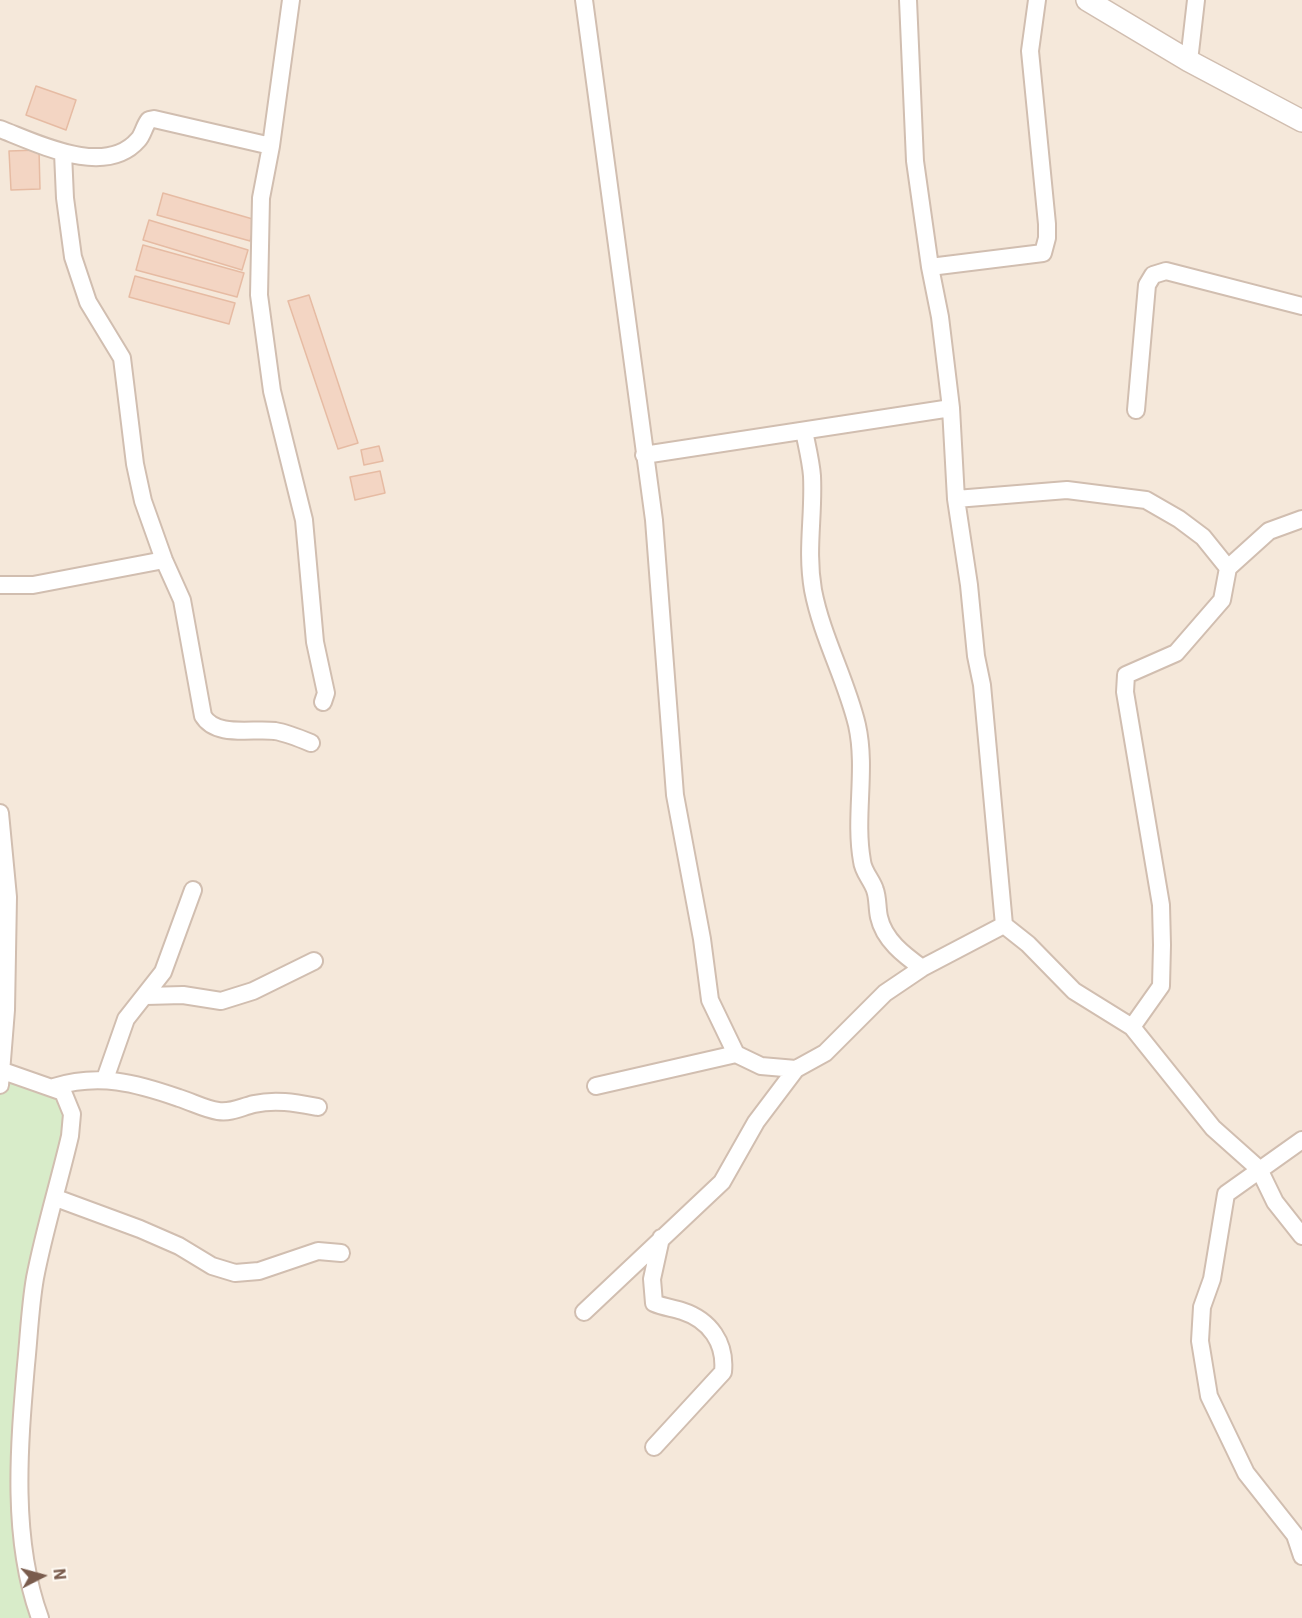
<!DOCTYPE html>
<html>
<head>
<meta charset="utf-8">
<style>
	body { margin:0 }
	#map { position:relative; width:1302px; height:1618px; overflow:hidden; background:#fdf6ec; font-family:"IBM Plex Sans",sans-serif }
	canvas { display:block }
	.north { position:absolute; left:12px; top:1546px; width:60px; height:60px; -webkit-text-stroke:4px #fffaf3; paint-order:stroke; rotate:84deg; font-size:16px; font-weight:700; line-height:24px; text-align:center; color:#7a5c4d }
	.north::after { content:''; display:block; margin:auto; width:21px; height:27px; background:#7a5c4d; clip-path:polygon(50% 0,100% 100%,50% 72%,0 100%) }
</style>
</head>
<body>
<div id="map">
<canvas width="1302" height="1618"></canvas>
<div class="north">N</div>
</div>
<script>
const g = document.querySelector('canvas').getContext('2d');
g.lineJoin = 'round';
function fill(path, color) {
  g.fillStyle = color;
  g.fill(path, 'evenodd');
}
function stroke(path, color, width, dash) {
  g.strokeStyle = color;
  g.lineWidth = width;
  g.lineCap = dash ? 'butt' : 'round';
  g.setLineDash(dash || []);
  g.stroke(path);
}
const residential = new Path2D(`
	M0,0H1302V1618H0Z`);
const green = new Path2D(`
	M0,1056L71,1101L27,1298L17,1559L31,1618H0Z`);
const building = new Path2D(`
	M36,86L76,100L66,130L26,115Z
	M39,150L40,189L11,190L9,151Z
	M163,193L256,220L250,241L157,215Z
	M149,220L248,250L242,270L143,240Z
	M143,245L244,273L237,297L136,270Z
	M135,276L235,303L229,324L129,297Z
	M309,295L358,443L338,449L288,301Z
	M379,446L383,461L364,465L361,450Z
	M380,471L385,493L355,500L350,477Z`);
const minor = new Path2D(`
	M291,0L271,146L261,198L259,295L272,391L304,520L315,642L326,693L323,702
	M584,0L654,520L675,795L702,939L710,1000L736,1054
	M908,0L915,161L930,267L940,317L951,408L956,499L969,585L976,656L982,685L1004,925
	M1189,61L1196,0
	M0,129C37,143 105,178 138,140C143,135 144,126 149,120L154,119L271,146
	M63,153L65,198L73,257L88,302L122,358L135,464L143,501L164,560L182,600L203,716C216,738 253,728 275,731C287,733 299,738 311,743
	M930,267L1043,253L1047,238V224L1030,51L1037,0
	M1136,410L1147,285L1153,275L1166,271L1302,306
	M804,431C807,446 811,462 812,476C814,517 806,549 813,590C822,637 846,679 857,725C867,770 854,816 862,861C863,872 872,880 875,890C878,898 877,908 879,917C884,940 904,955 922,968
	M644,455L951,408
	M956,499L1067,490L1146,500L1179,519L1203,537L1228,568
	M0,585H33L164,560
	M0,813L8,897L6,1010L0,1085
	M146,996L183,995L221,1001L253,991L314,961
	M1132,1027L1161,986L1162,945L1161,905L1125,692L1126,675L1176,653L1222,600L1228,568L1269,531L1302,519
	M3,1071L63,1092L72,1114L70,1136C59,1183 44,1231 35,1278C30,1307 29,1336 26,1365C19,1447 11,1539 40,1618
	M105,1079L126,1019L163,972L193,890
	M596,1086L736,1054L761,1066L796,1069L825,1053L885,993L922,968L1004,925L1028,944L1074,991L1132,1027L1213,1128L1259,1169L1275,1202L1302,1236
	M54,1087C99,1073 136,1083 179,1098C192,1102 205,1109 218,1111C232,1113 241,1107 254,1104C276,1099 296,1103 318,1107
	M1302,1140L1226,1194L1212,1279L1202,1307L1200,1341L1209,1396L1246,1473L1295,1535L1302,1556
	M56,1198L140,1229L179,1246L212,1266L235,1273L259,1271L318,1251L341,1253
	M584,1312L722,1182L756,1122L796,1069
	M654,1447L723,1372C726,1343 710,1320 682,1311C673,1308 663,1307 654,1303L652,1279L661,1238`);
const tertiary = new Path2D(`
	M1087,0L1189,61L1302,121`);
fill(residential, '#f5e8da');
fill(green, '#d8ecc9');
fill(building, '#f3d5c3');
stroke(building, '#e6bba3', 1.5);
stroke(minor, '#d1beb0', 20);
stroke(tertiary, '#d1beb0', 24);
stroke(minor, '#fff', 16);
stroke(tertiary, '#fff', 21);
</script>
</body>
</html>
